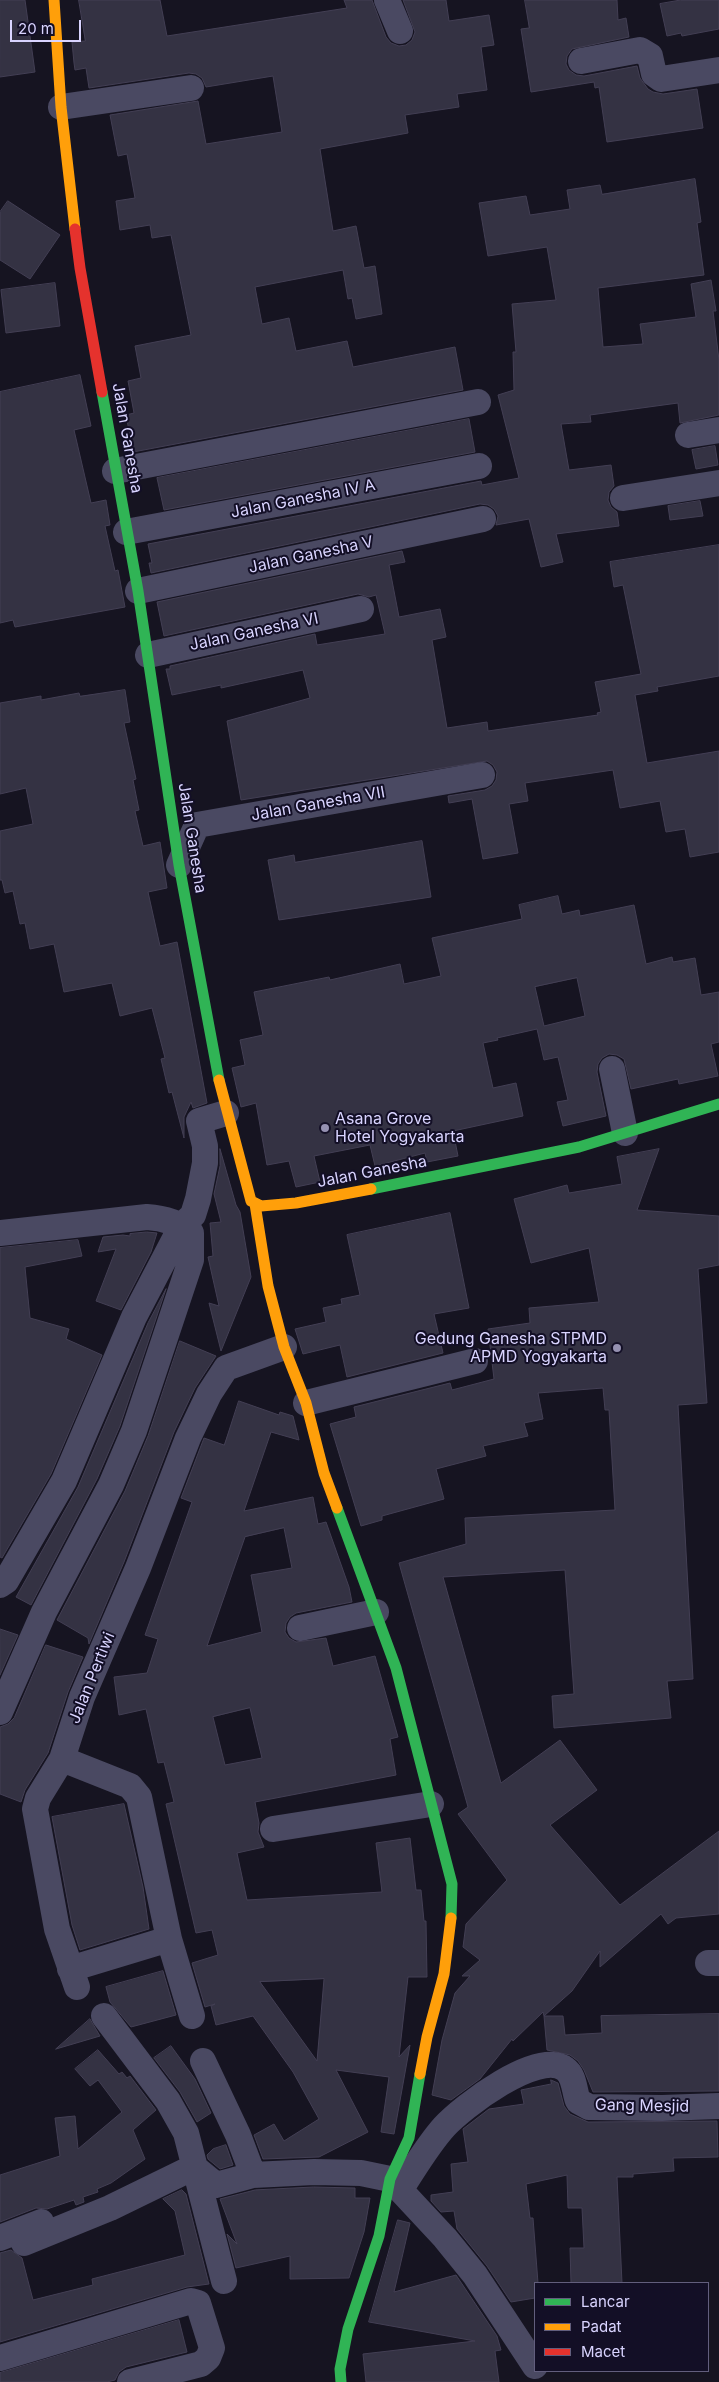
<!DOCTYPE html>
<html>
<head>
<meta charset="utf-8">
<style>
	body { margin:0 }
	#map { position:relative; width:719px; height:2382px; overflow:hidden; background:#161421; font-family:Inter,sans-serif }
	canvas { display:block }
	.legend { position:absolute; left:534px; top:2282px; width:175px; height:90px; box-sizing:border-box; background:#130f26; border:1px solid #625e7d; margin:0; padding:6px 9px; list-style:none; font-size:15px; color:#d9d4ff }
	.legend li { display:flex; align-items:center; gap:10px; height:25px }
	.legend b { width:25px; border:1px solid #625e7d }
	.scale { position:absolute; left:10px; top:20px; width:71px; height:22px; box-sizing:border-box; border:2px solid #d9d4ff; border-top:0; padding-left:6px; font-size:15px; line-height:18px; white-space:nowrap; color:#d9d4ff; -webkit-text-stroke:4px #130f26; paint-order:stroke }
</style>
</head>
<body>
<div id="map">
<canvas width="719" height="2382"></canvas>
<ul class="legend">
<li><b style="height:6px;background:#30b455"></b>Lancar</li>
<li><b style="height:6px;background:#ff9f0a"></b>Padat</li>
<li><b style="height:6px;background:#e5322d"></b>Macet</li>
</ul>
<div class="scale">20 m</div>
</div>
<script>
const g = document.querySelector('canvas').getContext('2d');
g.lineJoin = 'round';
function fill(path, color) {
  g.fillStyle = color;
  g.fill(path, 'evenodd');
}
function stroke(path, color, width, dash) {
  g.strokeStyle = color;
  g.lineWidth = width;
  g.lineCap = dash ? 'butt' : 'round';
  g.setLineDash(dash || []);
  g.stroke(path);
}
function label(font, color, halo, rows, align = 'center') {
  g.font = font + ' Inter,sans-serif';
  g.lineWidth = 4;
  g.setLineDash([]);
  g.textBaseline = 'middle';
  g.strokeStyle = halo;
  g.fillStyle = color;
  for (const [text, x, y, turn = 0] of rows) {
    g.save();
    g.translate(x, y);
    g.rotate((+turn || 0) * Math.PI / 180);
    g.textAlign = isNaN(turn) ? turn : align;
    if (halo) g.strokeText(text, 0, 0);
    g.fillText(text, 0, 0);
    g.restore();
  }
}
const building = new Path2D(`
	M0,0H25L35,72L0,77Z
	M79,0H160L167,36L347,8L344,0H372L386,37L391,43L399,46L406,45L412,40L415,32L403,0H446L449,21L489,15L494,45L481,47L487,90L457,94L459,107L405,115L408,133L320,149L333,231L356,226L364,268L375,266L382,314L356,319L352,298L348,299L343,270L255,287L262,324L289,318L296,351L347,341L353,367L455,347L463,390L133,452L126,415L134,413L128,381L141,378L135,346L191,335L171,235L152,238L150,225L120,230L116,201L135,198L127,154L118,156L110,115L198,101L206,144L282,132L273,76L206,87L202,78L196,74L189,73L89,88L86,68L75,70L74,63L72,42L85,41Z
	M525,0H617L618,20L626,18L629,37L572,49L567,56L566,64L569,70L576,75L584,76L637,66L640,78L648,89L653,92L663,94L697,89L703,128L607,142L599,87L595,88L594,82L531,92L521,29L529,28Z
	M681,0H719V29L682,36L681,33L667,36L660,4Z
	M695,179L701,222L697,223L704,275L598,288L603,347L643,344L640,324L696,317L691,284L711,280L716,311H713L719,360V415L680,423L678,403L590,415L591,422L561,424L569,470L611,465L614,486L609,492L608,500L611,507L617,512L619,526L556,534L563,562L541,567L529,519L496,525L498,516L494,509L488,505L480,504L151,573L149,563H152L148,544L481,481L482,485L519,478L498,395L514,390L513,352H516L512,304L556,300L547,247L488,256L479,203L526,196L530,215L570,209L567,190L600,185L602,194Z
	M8,201L60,235L30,279L0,260V212Z
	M55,283L60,326L6,333L1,290Z
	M80,375L91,426L74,430L91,503L106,500L110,525L105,526L115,571L118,570L125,607L15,627L13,620L0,623V392Z
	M469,419L475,452L164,510L157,478Z
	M715,446L718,465L696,469L692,450Z
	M700,501L703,516L670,520L668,506Z
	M719,545V676L657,687L658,691L635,695L647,763L719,751V852L690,857L685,829L666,832L660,801L620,808L613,770L525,783L528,801L509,804L518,853L483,859L472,799L449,803L448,796L485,790L492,786L496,780L497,772L493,765L487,761L241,800L227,721L310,698L303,670L221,688V685L172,695L166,669H170V666L315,634L317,645L385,634L376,595L369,597L358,594L164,636L157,602L402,551L405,562L389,565L399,617L440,609L446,637L432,640L447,728L487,722L488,731L598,715L597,713L601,712L595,682L641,674L623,585L614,587L610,562Z
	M125,690L130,722L124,723L136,779L133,780L139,810L135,811L143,846L160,842L167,888L148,892L160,946L177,942L207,1103L193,1108L191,1102L184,1117V1138L172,1092L169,1093L161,1059L165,1058L152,1008L120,1016L112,983L64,992L54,944L30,949L25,923L20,924L13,891L5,893L2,880H0V831L33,824L26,788L0,794V703L41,696V700L79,693L80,696Z
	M422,841L431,897L279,920L268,860L294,855L295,862Z
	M558,896L562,914L579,910L580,916L634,905L646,964L672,957L673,962L695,958L701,995L719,992V1042L711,1044L718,1076L679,1084L678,1079L631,1089L624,1059L617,1055L609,1054L602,1058L598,1064L597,1072L606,1116L563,1126L557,1102L568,1100L558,1057L544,1060L537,1029L497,1038L498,1040L483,1043L493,1088L516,1083L523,1116L453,1131L458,1156L427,1162L425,1153L375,1166L370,1145L314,1156L320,1182L296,1187L289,1161L267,1165L256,1103L241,1107L232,1068L245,1065L240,1040L263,1035L254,992L329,977L330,980L400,964L404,984L441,976L432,938L522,919L519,905ZM577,978L585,1016L544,1026L535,987Z
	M220,1149L236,1205L240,1212L251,1277L221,1351L209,1303L219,1306L208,1257L213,1256L210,1223L221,1222L214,1194L220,1166Z
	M659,1149L637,1210L719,1216V1265L698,1269L707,1403L678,1405L693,1679L667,1681L671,1718L554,1728L552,1696L574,1694L565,1570L443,1577L501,1783L560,1740L597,1790L550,1825L620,1905L719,1831V1914L676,1918L668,1924L661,1914L600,1967V1951L572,1991L544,2016L543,2012L513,2041L512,2039L480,2079L451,2100L432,2095L442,2040L455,1993L470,1976H462L480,1960L463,1947L466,1924L507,1880L458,1814L468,1807L399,1563L466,1544L465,1518L615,1510L609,1410H605L603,1388L538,1393L543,1419L524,1423L528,1436L483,1446L486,1456L436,1469L444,1499L382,1516V1520L361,1526L330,1424L356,1417L354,1407L450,1383L452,1390L494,1379L488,1329L530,1323L529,1308L599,1302L589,1248L531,1263L514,1199L567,1185L569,1193L622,1184L617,1157Z
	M450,1213L469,1308L434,1314L443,1353L347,1377L340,1345L303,1354L295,1329L326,1322L323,1308L342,1304L341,1299L360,1295L347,1235Z
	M147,1232L157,1233L151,1252L121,1310L96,1301L116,1249L98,1252L103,1237L123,1235L130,1236V1234Z
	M78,1240L82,1256L25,1267L30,1318L69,1329L66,1339L102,1355L51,1474L2,1558L0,1557V1248Z
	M166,1289L120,1426L97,1479L31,1605L16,1597L78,1487L148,1323Z
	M180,1341L216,1356L195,1388L174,1432L124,1562L89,1644L88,1638L57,1620L125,1491L148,1436Z
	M239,1401L279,1415L280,1412L293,1416L299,1440L271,1432L244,1511L313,1497L318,1524L326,1522L349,1587L352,1602L296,1613L290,1617L286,1623L285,1632L289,1638L296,1642L326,1638L333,1666L375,1656L398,1737L390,1739L396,1775L255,1802L259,1823L258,1832L264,1847L237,1853L247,1900L382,1892L376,1843L410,1838L416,1890H421L424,1921H426L427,1977H408L399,2057L410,2045L394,2134L381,2132L389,2077L336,2070L368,2132L319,2157L263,2159L254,2135L274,2124L284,2141L319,2119L293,2072L253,2016L216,2025L211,2006L215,2004L205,2007L192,1963L218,1955L212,1930L196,1933L166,1804L174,1802L164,1762L158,1763L146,1709L119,1715L114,1677L147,1673L158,1639L145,1635L192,1502L181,1498L204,1438L224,1445ZM284,1528L292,1568L251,1575L262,1632L207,1646L245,1537ZM250,1708L262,1758L225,1765L213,1717ZM324,1979L319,2038L317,2061L260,1982Z
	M0,1629L18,1635L0,1675Z
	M46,1645L83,1657L68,1692L48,1753L25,1790L21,1802L0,1794V1727L8,1724L14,1718Z
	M124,1804L143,1887L149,1929L80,1950L72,1925L52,1817Z
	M163,1971L176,2015L131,2027L110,2002L106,1987Z
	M719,2014V2091L593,2092L584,2070L578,2061L570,2055L547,2050L544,2016H563L565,2035L602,2033L601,2016Z
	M90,2019L100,2036L56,2049Z
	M171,2046L195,2079L211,2113L197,2122L180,2092L154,2058Z
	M98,2050L119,2074L122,2072L127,2078L130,2076L156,2110L133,2130L145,2159L111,2183L97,2189L98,2192L83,2197L84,2202L76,2205L74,2200L47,2209L36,2208L0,2222V2175L60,2156L55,2118L75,2116L78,2149L122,2112L98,2080L90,2086L75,2069Z
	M551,2080L558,2083L564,2106L570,2114L588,2122L717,2121L718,2157L673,2158L674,2171L633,2174V2177H617L622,2283H571L570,2248H584L582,2208H568L567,2175L526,2184L530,2218H533L538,2283H535V2298L511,2302L487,2266L457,2229L454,2211L441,2212L431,2201V2195L453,2192L451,2164L468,2162L463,2129L489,2109L524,2104L521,2090L551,2084Z
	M226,2145L233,2165L220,2169L208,2159L207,2155L213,2149Z
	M314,2187L355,2188V2198H370L364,2232L349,2278L290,2279V2256L236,2268L227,2234L237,2244L220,2199L255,2190Z
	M182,2190L186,2194L209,2284L187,2287L0,2342V2253L11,2250L22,2258L33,2300L93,2285L92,2279L185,2255L175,2211L163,2199Z
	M398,2220L410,2223L394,2292L456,2275L497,2336L501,2350L495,2351L499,2382H366L363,2354L475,2341L369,2322Z
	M179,2320L187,2352L126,2367L119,2372L115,2380L107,2382H0V2373Z`);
const street = new Path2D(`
	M387,0L400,31
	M581,61L640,50L650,56L654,74L661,79L719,70
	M61,107L191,88
	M688,435L719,430
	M115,471L478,402
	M623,498L719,483
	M126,532L479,466
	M138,591L483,519
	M148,655L361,609
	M179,865L197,825L482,775
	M612,1069L625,1133
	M0,1233L147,1217C164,1218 178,1222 191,1233V1260L134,1431L111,1485L44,1612L0,1712
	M306,1403L475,1361
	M0,1585L6,1581L64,1481L134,1317L182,1225L193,1215L198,1199L205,1163V1146L199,1121L226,1113
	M300,1628L376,1612
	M62,1759L38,1798L35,1809L57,1929L77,1987
	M273,1829L431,1804
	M708,1963H719
	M70,1969L169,1939
	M104,2016L168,2101L186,2133L224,2281
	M192,2016L169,1939L139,1797L130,1786L62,1759L82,1697L138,1568L188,1438L209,1394L226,1368L284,1347
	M203,2061L238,2135L253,2175
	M194,2167L216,2185L253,2175L314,2172L361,2173L390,2179L445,2238L475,2275L535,2366
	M400,2190C414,2169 427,2146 444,2127C462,2107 538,2049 565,2069C575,2076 574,2091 578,2101L589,2107L662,2108L719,2106
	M0,2238L41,2222
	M24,2243L110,2208L194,2167
	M0,2358L191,2301L198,2303L212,2348L208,2358L201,2364L130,2382`);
const fast = new Path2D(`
	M102,392L138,591L179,865L219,1080
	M371,1189L579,1147L719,1104
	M337,1508L396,1668L452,1884L451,1918
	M341,2382L340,2369L348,2329L379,2236L390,2179L409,2138L420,2074`);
const slow = new Path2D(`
	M54,0L61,107L75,229
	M219,1080L251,1201L261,1206L296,1203L371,1189
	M255,1204L268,1286L284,1347L306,1403L324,1473L337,1508
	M420,2074L427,2037L444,1974L451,1918`);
const jam = new Path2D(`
	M75,229L80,268L102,392`);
const markers = [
	[325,1128,5,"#9591b1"],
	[617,1348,5,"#9591b1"]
];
const streetNames = [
	["Jalan Ganesha",127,438,80],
	["Jalan Ganesha IV A",303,499,-11],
	["Jalan Ganesha V",311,555,-12],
	["Jalan Ganesha VI",254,632,-12],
	["Jalan Ganesha VII",318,804,-10],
	["Jalan Ganesha",192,838,81],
	["Jalan Ganesha",372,1172,-11],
	["Jalan Pertiwi",92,1678,-68],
	["Gang Mesjid",642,2106,1]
];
const poiNames = [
	["Asana Grove",335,1119],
	["Hotel Yogyakarta",335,1137],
	["Gedung Ganesha STPMD",607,1339,"right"],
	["APMD Yogyakarta",607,1357,"right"]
];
fill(building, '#343243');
stroke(building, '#433f54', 1);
stroke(street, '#4a4962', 26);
stroke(fast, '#30b455', 11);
stroke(slow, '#ff9f0a', 11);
stroke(jam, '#e5322d', 11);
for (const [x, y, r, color] of markers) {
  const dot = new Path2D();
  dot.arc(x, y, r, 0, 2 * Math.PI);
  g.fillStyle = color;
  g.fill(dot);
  stroke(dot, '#130f26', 2);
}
label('16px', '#d9d4ff', '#130f26', streetNames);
label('16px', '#d9d4ff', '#130f26', poiNames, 'left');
</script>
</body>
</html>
